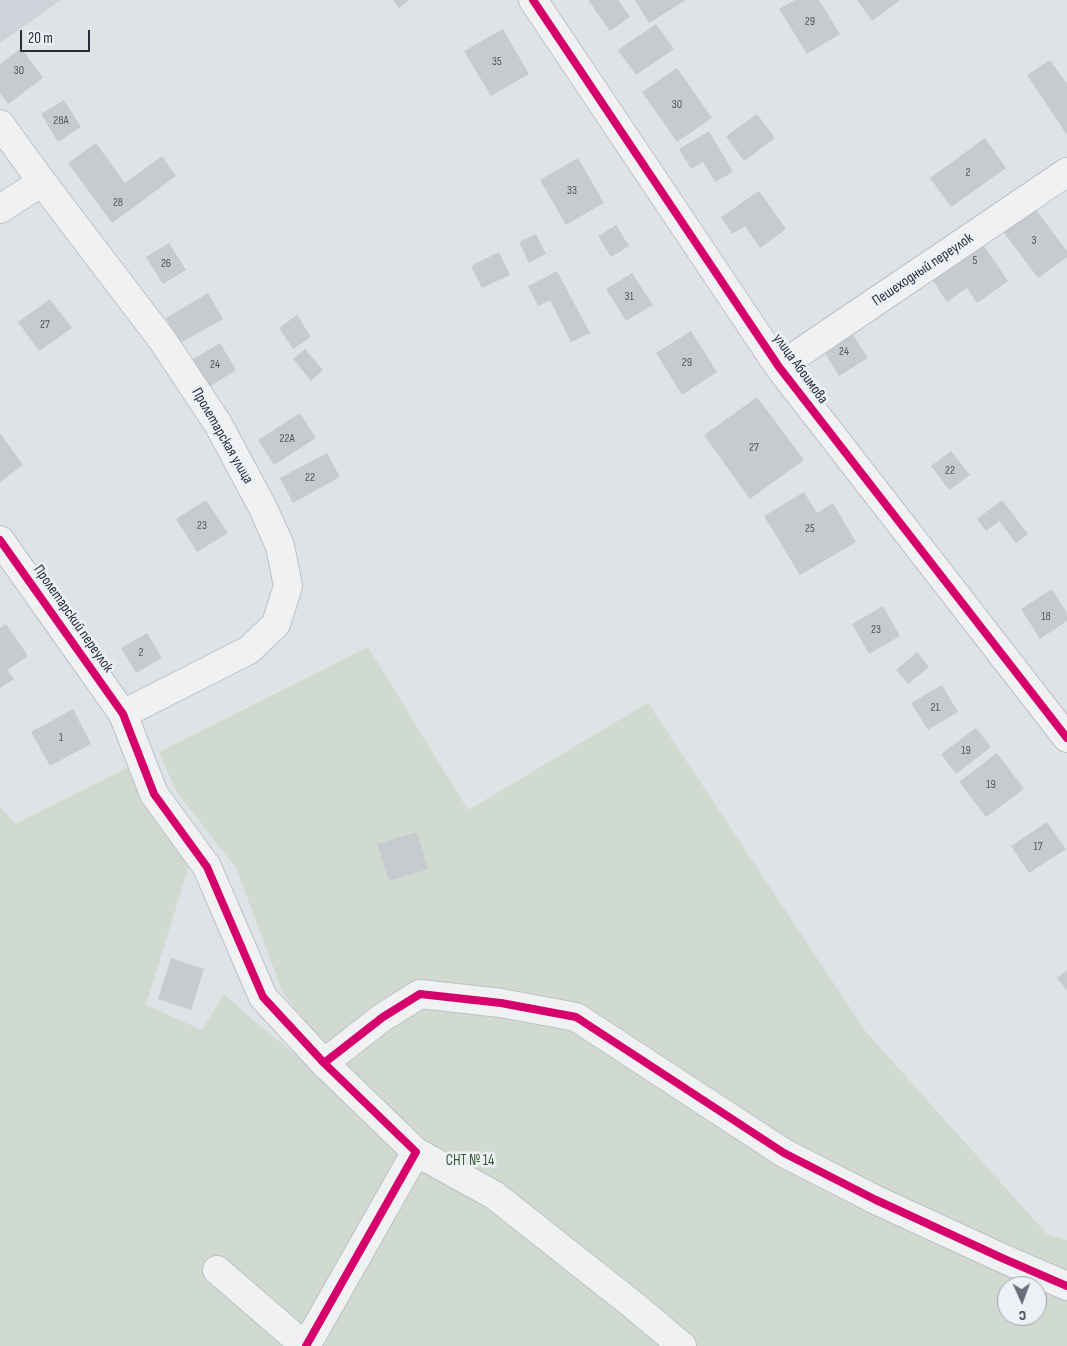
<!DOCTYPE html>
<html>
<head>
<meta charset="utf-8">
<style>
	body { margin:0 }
	#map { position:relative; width:1067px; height:1346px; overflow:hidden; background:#e0e3e6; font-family:"Sofia Sans Condensed",sans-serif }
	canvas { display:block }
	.north { position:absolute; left:997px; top:1276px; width:50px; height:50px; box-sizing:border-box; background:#edf1f6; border:1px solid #9ea3ad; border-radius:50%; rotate:178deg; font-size:14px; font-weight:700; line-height:20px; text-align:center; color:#272f3f }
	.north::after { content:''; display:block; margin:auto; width:18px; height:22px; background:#686e79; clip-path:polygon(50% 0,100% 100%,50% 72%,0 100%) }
	.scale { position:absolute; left:20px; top:30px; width:70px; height:22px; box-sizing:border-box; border:2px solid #272f3f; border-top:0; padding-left:6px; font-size:15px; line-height:18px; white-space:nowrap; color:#272f3f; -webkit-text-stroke:4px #edf1f6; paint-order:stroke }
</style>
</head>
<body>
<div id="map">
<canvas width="1067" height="1346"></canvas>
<div class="north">С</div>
<div class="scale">20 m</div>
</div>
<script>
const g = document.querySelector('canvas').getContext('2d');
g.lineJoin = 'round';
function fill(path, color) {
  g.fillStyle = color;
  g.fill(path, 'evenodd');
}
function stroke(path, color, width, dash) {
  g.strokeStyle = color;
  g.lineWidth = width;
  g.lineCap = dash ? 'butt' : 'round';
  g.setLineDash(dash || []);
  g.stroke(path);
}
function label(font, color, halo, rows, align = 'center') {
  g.font = font + ' "Sofia Sans Condensed",sans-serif';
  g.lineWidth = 5;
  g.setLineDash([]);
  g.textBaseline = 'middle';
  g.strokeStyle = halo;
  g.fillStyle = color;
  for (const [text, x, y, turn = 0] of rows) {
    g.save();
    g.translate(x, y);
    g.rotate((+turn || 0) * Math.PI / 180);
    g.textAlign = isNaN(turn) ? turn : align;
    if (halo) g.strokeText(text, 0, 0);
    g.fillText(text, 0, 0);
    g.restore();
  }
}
const built = new Path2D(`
	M0,0H61L0,43Z`);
const green = new Path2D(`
	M368,647L468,810L648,703L866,1032L1047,1234L1067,1240V1346H0V806L15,824L131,766L191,859L146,1005L202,1030L224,994L254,1021L310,1066L323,1045L283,993L236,868L176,791L159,752ZM1007,1286H1037V1316H1007Z`);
const building = new Path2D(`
	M393,0H409L399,8Z
	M588,0H618L630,17L610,31Z
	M635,0H686L649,23Z
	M795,0H819L840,34L807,54L779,9Z
	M857,0H900L872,21Z
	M656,24L674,49L636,75L618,50Z
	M503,29L529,74L491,96L464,51Z
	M21,48L43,78L8,104L0,93V64Z
	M1050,60L1067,84V135L1027,75Z
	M677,68L712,118L677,142L642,92Z
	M64,100L81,127L58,142L41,114Z
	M757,114L775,138L744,161L726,136Z
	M709,131L733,172L715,182L703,162L691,169L679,149Z
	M985,138L1006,168L951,207L930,178Z
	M96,143L125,183L162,156L176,176L112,223L68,163Z
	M578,158L604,203L566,225L540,180Z
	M759,191L786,229L760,248L745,226L732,234L721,217Z
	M1033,206L1067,251V257L1038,278L1002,230Z
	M616,225L629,246L611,257L598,236Z
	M536,234L546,254L529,263L519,242Z
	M169,243L186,270L163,284L146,257Z
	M982,243L1008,281L977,303L967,288L947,302L931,278Z
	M499,252L510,275L482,288L471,266Z
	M557,271L590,333L571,342L550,300L538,306L528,286Z
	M632,273L653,305L626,321L606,289Z
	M208,293L223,319L180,343L166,318Z
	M50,299L72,328L39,351L18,322Z
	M297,315L311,337L293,349L279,328Z
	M849,329L868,358L839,376L821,347Z
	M691,331L717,372L682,395L656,353Z
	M220,343L236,370L209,387L193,359Z
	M305,349L323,370L311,381L293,359Z
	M757,397L804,460L750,499L704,435Z
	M300,413L316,438L274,465L258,440Z
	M0,433L23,465L0,482Z
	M951,451L970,475L949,490L931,466Z
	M327,453L340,477L293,503L280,478Z
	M804,492L817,513L833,503L856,542L800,575L764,516Z
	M206,500L228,533L197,552L176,519Z
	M1002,500L1028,534L1016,543L999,521L986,531L977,519Z
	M1052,589L1067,613V621L1040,639L1021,609Z
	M883,606L900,636L869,654L852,624Z
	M6,624L28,656L7,670L14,679L0,688V628Z
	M147,633L162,658L136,673L121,648Z
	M917,652L929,667L908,684L896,670Z
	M942,685L958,712L928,730L911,703Z
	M73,709L91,744L50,766L31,732Z
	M976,728L991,747L956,774L941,754Z
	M997,753L1024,789L986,817L959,782Z
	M1047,822L1066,849L1029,873L1011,846Z
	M417,832L428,869L389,881L377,844Z
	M171,958L204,969L191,1010L158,999Z
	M1067,970V991L1057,978Z`);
const minor = new Path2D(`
	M533,0L779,367L1067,738
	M0,124L42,182L163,341L218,424L263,508L280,546L288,586L276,624L249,650L123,714
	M0,209L42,182
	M779,367L1067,172
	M0,540L123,714L154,794L207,867L263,997L324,1063L416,1152L306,1346
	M324,1063L383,1017L420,994L501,1003L576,1017L784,1153L876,1200L1002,1258L1067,1286
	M416,1152L494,1195L632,1304L682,1346
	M217,1270L305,1346`);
const cycleway = new Path2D(`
	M533,0L779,367L1067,738
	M0,540L123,714L154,794L207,867L263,997L324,1063L416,1152L306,1346
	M324,1063L383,1017L420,994L501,1003L576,1017L784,1153L876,1200L1002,1258L1067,1286`);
const numberNames = [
	["29",810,22],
	["35",497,62],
	["30",19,71],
	["30",677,105],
	["28А",61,121],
	["2",968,173],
	["33",572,191],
	["28",118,203],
	["3",1034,241],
	["5",975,261],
	["26",166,264],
	["31",629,297],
	["27",45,325],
	["24",844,352],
	["29",687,363],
	["24",215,365],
	["22А",287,439],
	["27",754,448],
	["22",950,471],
	["22",310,478],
	["23",202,526],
	["25",810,529],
	["18",1046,617],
	["23",876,630],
	["2",141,653],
	["21",935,708],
	["1",61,738],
	["19",966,751],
	["19",991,785],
	["17",1038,847]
];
const streetNames = [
	["Пешеходный переулок",923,270,-34],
	["улица Абоимова",800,369,54],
	["Пролетарская улица",222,436,60],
	["Пролетарский переулок",73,619,55]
];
const parkNames = [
	["СНТ № 14",470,1161]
];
fill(built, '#ced2d9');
fill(green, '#d0dad1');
fill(building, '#c8cbce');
stroke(minor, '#bec1c4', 30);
stroke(minor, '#f0f1f2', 28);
stroke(cycleway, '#d6006c', 8);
label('12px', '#505764', null, numberNames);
label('15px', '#272f3f', '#edf1f6', streetNames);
label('15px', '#3a5b33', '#edf1f6', parkNames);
</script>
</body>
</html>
